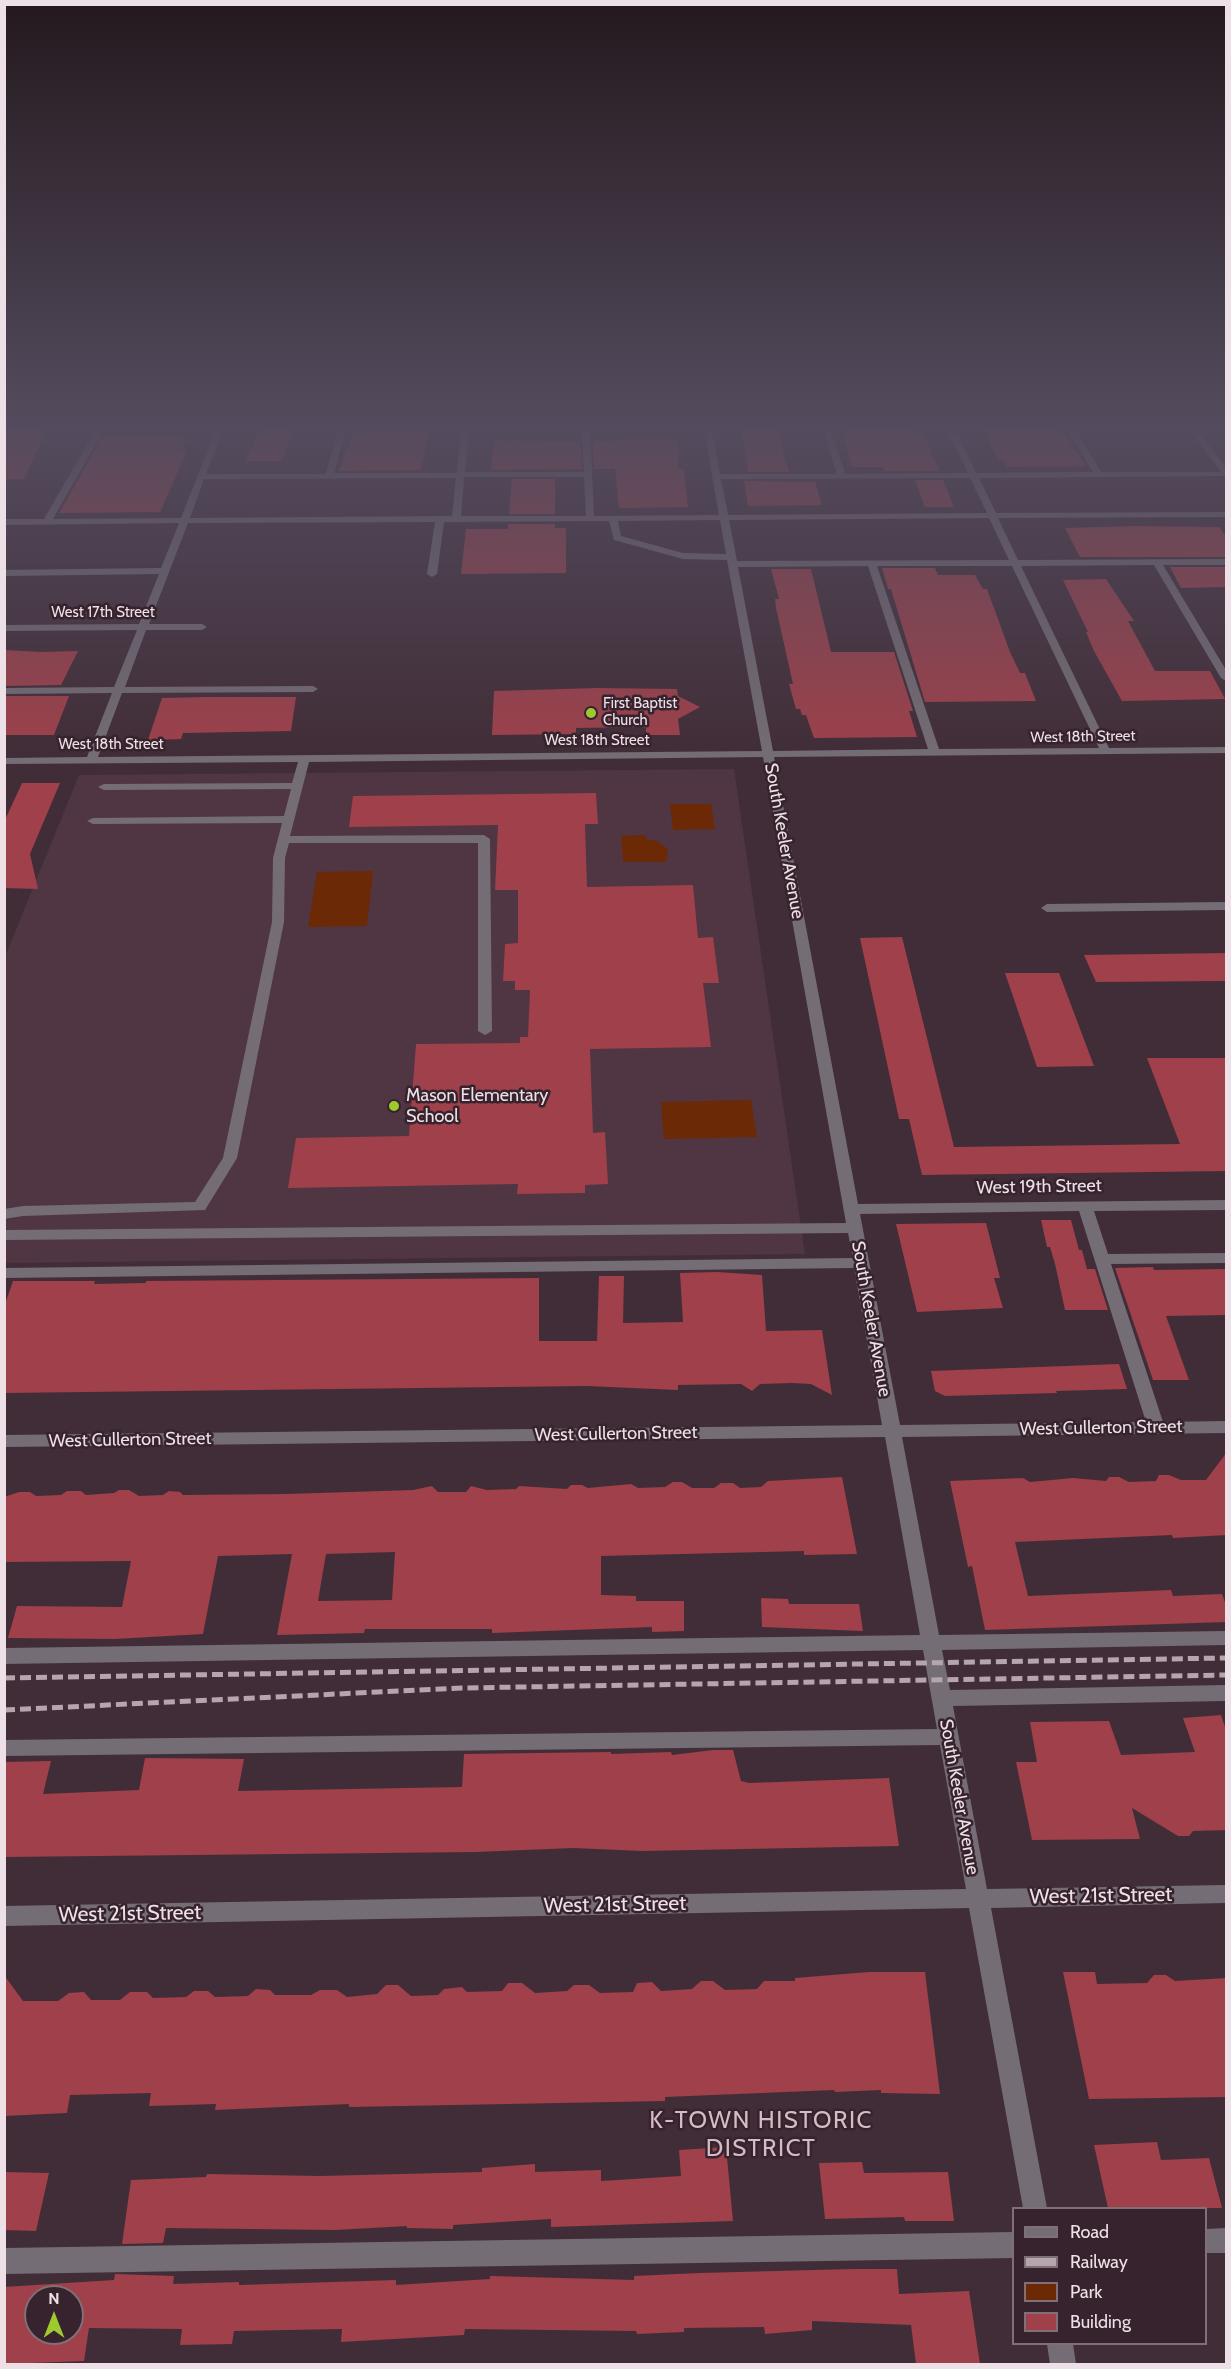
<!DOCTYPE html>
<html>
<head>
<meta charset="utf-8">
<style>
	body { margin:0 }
	#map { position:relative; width:1231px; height:2369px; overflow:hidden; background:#412d37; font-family:Cabin,sans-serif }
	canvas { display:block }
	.frame { position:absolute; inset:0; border:6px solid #ede0e6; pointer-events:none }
	.legend { position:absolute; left:1012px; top:2207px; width:195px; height:138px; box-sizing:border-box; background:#37232d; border:2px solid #806f77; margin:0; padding:8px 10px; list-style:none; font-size:18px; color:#ede0e6 }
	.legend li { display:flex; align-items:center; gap:12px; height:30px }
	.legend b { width:30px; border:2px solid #806f77 }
	.north { position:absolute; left:24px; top:2285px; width:60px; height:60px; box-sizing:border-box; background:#37232d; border:2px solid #806f77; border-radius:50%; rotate:0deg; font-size:16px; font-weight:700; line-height:24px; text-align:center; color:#ede0e6 }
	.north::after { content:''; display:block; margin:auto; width:21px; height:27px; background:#9eca2f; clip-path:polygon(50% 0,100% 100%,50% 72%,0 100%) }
</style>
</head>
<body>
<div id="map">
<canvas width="1231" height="2369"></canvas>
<div class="frame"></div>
<ul class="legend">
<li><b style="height:8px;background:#746d75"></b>Road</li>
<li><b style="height:8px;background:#b5a6ad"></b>Railway</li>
<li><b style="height:16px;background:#6c2905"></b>Park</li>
<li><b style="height:16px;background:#9f404a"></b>Building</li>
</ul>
<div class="north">N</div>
</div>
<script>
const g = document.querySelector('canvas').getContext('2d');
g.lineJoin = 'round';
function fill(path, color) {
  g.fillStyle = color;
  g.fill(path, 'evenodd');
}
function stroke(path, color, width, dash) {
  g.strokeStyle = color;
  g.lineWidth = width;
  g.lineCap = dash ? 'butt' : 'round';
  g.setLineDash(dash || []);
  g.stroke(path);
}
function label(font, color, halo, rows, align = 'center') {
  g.font = font + ' Cabin,sans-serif';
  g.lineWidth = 5;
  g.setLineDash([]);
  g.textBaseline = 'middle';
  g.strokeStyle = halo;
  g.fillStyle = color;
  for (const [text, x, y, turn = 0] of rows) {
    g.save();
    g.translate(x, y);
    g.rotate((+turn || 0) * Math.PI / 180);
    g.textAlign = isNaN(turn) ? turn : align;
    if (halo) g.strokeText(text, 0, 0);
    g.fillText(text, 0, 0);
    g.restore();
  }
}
const built = new Path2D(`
	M734,769L805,1254L5,1263L4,959L79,775Z`);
const green = new Path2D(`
	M670,804H711L715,829L673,830Z
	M645,835L647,840H655L668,849L666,862H623L621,836Z
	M373,871L367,926L308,927L317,872Z
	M751,1100L757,1137L664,1139L661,1102Z`);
const building = new Path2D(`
	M4,429H47L24,479H4Z
	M259,429H293L282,461H246Z
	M741,429H777L789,472H748Z
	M841,429H917L926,440L939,471H886L883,467H852Z
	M984,429H1061L1086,466L1007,467L1004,460H998Z
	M354,430H429L421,470L339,471Z
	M187,437L182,451H187L160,512L59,513L102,438Z
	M668,439L678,442V469H684L688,507L619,508L615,469H594L593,442Z
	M494,441L580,442L582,469L491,470Z
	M512,479H555V514H509Z
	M915,480H943L954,507H925Z
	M744,481L815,482L822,505L748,506Z
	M508,524H555V528H566V573L461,574L466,529H508Z
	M1135,526L1219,527L1227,538V557H1080L1065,528Z
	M1170,567H1227V587L1181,588Z
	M882,568H935L938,575H975L983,589H987L1010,652L1020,673H1025L1036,701L925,702L891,589H888Z
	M771,569H811L831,652H894L913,711H909L917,737L814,738L806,715H802L800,709H796L789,684H793L776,608L775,599H779Z
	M1106,579L1134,621H1128L1155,671H1210L1225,699L1122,701L1094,651L1086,632H1088L1063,580Z
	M4,650L41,652L78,651L61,685L4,686Z
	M598,688L677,689L678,696L700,707L678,719L680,735H646V728L641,727L576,728V734L492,735L494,691Z
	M4,696H69L54,735H4Z
	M207,697H296L291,731L183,733L181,739L148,740L162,698Z
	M22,783H60L30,854L38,889L4,888V822Z
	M596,793L598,824H585L587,887L693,885L698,938L713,937L719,983H703L711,1047L590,1049L593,1133L605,1132L608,1184L585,1185V1193L517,1194L518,1184L288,1188L296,1138L409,1136L416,1044L520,1043V1037H528L530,990H515V981H503L505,944L518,943V890H495L498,825L349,827L353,796Z
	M902,937L954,1147L1180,1144L1147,1058H1227V1171L922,1175L909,1119H899L860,938Z
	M1227,953V981L1096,982L1084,955Z
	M1005,973H1059L1094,1066L1037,1067Z
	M1041,1220H1071L1079,1250H1082L1087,1269H1095L1108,1310H1065L1055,1264L1050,1247H1047Z
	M986,1223L1000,1278H994L1003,1308L917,1312L896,1224Z
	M1153,1267L1154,1270L1227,1269V1315L1166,1316L1189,1380H1153L1115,1268Z
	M717,1272L762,1275L766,1331L822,1330L832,1395L811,1384L792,1383L760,1384L752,1391L741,1384L678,1385V1390L587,1386L4,1393V1307L13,1281H95L94,1284L146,1283V1281L539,1278V1341H597L599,1276H624L623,1323L683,1322L680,1273Z
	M1119,1364L1127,1389L1056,1391L1057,1393L945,1396L935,1391L931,1371Z
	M1227,1452V1535L1173,1538L1172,1535L1015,1542L1028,1596L1171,1590L1173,1596L1222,1594L1227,1608V1622L985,1630L972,1566L968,1567L950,1481L1023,1478L1030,1482L1073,1478L1106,1481L1109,1477H1119L1129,1482L1156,1481L1159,1475H1169L1181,1480H1206Z
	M842,1477L857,1554L804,1555V1551L601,1556V1595L636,1596V1601H684V1631L652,1632V1627L492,1633V1629H365L364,1633L277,1635L292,1554L218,1556L203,1634L115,1639L8,1638L17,1606L122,1607L131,1561L4,1562V1497L19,1492H30L36,1496L61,1495L67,1491H81L86,1495L114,1493L119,1490H129L139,1496L163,1495L169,1491L180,1492L183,1495L287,1494L413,1490L432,1486L438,1492H466L471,1486L487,1490L516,1489L519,1486L567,1489L571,1485H582L588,1488L631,1484L638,1488L665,1487L673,1482H682L692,1488H714L721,1483H733L740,1488L761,1487L768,1481ZM395,1552L392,1600L318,1601L326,1554Z
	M761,1598L788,1599L789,1604H859L863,1631L762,1627Z
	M1221,1715L1227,1733V1830L1193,1831L1189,1836H1178L1132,1808L1140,1839L1032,1840L1016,1762H1037L1030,1722L1109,1721L1121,1755L1195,1752L1183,1718Z
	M713,1750H733L741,1781L749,1783L889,1778L899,1846L642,1851L573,1848L476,1852L4,1857V1762L51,1761L43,1794L139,1790L145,1758L244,1759L238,1791L462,1787L464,1754L611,1752V1754L671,1752L672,1755Z
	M869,1972H925L940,2094L881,2093V2090L835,2092L834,2090L665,2097V2101L349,2107V2104L215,2110L216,2104L149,2106L151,2093L70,2095L67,2113L4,2116V1975L23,2001H58L69,1993L84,1992L91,2000H120L130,1992H147L153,1998L186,1997L194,1991H208L215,1997L248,1996L256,1989L270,1990L275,1995H311L320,1990H337L347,1997L377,1994L386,1985H398L411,1996L438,1995L444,1989L462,1987L467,1992L502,1991L508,1983H522L535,1993L567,1991L574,1985H589L600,1993L633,1992L637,1983L652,1982L661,1991L692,1989L701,1981H713L725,1990L757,1989L764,1981H795V1978Z
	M1063,1972H1095L1097,1984L1147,1983L1154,1975H1166L1175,1981L1227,1978V2097L1089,2099Z
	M1157,2142L1161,2160L1209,2158L1222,2208H1108L1094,2145Z
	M726,2147L733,2221L551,2227V2219L453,2225V2229L407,2228V2226L335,2230L166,2228L163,2243L122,2244L131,2180L206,2177L207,2174L320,2176L482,2172V2168L535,2164V2172L601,2170V2181L681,2176L679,2150Z
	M862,2162L864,2173L948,2172L954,2221H905L904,2217L825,2219L819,2163Z
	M4,2172L49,2173L36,2231L4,2230Z
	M853,2269H897L899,2294L969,2291L980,2364H916L911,2325L812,2321V2330L765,2334L764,2327L684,2328V2332L637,2334L636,2331L465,2329L464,2335L341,2342L342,2329L234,2331L232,2344L180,2345L182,2329L89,2328L84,2361L4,2364V2287L114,2280L115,2274L174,2276L173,2284L239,2282V2285L396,2280V2285L490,2279V2276L634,2280V2276L699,2273ZM36,2297H72V2333H36Z`);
const minor = new Path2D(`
	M96,429H104L53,519L181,518L216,429H224L206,474H326L338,429H346L334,473H457L461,429H469L465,472H584L582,429H590L594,516L719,515L704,429H712L720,474H837L823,429H831L845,474L968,473L947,429H955L976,473L1093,472L1067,429H1075L1101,472H1221L1189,429H1197L1226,468V476L979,478L996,513L1226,512V517L998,518L1018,560L1226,559V565H1163L1226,670V681L1221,678L1154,565L1021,566L1109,748L1226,747V753L774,757L858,1204L1226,1200V1210L1094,1211L1108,1254L1226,1253V1263L1111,1264L1163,1422L1226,1421V1433L902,1437L939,1635L1226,1631V1645L942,1650L950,1690L1226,1685V1701L953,1706L987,1889L1226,1885V1903L991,1908L1047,2208H1023L969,1908L4,1926V1906L966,1889L940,1745L4,1756V1740L937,1729L923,1650L4,1664V1648L920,1635L885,1437L4,1447V1435L882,1425L854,1268L4,1278V1268L853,1258L848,1233L4,1240V1230L846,1223L763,757L309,762L290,836L484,835L490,839L492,1031L485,1035L478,1031V843H289L285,858L284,922L237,1158L205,1210L23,1216L4,1219V1209L23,1206L195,1202L223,1158L272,922L273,858L282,823L93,824L87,821L93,818L284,816L291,789L104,790L98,787L104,784L292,783L298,762L4,764V758L87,757L112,693L4,694V688L114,687L137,630L4,631V625L139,624L159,574L4,576V570L161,568L179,523L4,525V519H44ZM464,477H584L586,516H461ZM456,478L452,516L190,518L204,479ZM970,478L987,513L728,515L721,479ZM989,518L1009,560L737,561L729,520ZM720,520L726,554L683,553L621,536L618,521ZM609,521L614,540L683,559L727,560L762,751L98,757L122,693L313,692L318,689L313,686L125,687L146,630H202L207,627L202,624H149L188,523L435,522L427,574L432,577L437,574L444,522ZM868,566L928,749L773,751L738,567ZM877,566H1012L1099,748L939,749ZM1079,1211L1146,1422L900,1425L860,1214Z
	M1226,902V910L1047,912L1041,908L1047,904Z
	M1226,2228V2253H1206V2229Z
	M1014,2232V2258L4,2274V2248Z
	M1047,2344H1073L1076,2364H1050Z`);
const rail = new Path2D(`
	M4,1678L1226,1658
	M4,1710L462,1688L1226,1675`);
const markers = [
	[591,713,6,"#9eca2f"],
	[394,1106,6,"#9eca2f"]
];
const farStreetnames = [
	["West 17th Street",103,613],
	["West 18th Street",1083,737,-1],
	["West 18th Street",597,741],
	["West 18th Street",111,745]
];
const farPoinames = [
	["First Baptist",603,704],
	["Church",603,721]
];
const streetNames = [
	["South Keeler Avenue",784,841,80],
	["West 19th Street",1039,1187,-1],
	["South Keeler Avenue",871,1319,80],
	["West Cullerton Street",1101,1428,-1],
	["West Cullerton Street",616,1434,-1],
	["West Cullerton Street",130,1440,-1],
	["South Keeler Avenue",959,1797,80]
];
const poiNames = [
	["Mason Elementary",406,1096],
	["School",406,1117]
];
const nearStreetnames = [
	["West 21st Street",1101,1896,-1],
	["West 21st Street",615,1905,-1],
	["West 21st Street",130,1914,-1]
];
const nearNeighbourhoodnames = [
	["K-TOWN HISTORIC",761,2121],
	["DISTRICT",761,2149]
];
fill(built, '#503542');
fill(green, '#6c2905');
fill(building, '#9f404a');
fill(minor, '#746d75');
stroke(rail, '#b5a6ad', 5, [11, 5]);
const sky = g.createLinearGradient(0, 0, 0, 760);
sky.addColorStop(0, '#24191e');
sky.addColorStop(0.56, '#544c5e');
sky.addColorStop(1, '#544c5e00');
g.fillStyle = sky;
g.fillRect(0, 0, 1231, 760);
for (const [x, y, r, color] of markers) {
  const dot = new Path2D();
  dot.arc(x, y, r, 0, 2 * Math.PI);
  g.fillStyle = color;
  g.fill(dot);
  stroke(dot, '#37232d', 2);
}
label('15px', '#ede0e6', '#37232d', farStreetnames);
label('15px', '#ede0e6', '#37232d', farPoinames, 'left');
label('18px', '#ede0e6', '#37232d', streetNames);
label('18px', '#ede0e6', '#37232d', poiNames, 'left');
label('21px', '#ede0e6', '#37232d', nearStreetnames);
g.letterSpacing = '1.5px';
label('24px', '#d5bbc6', '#37232d', nearNeighbourhoodnames);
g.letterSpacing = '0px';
</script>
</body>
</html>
